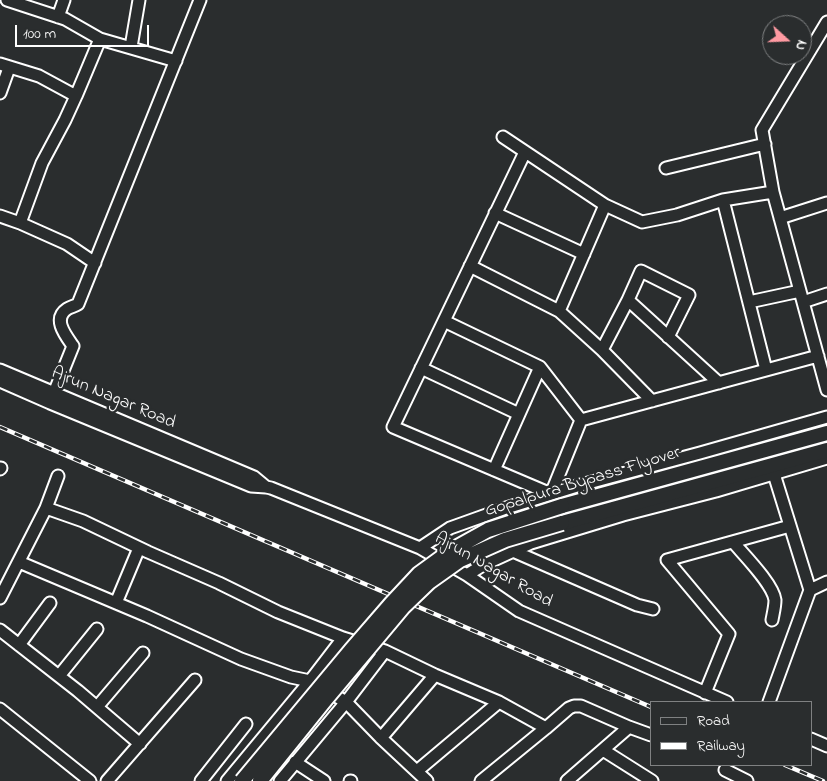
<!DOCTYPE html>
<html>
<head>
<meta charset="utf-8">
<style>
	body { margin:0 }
	#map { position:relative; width:827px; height:781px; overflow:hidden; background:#2a2d2e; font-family:"Indie Flower",sans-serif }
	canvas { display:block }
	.legend { position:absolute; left:650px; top:701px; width:162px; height:65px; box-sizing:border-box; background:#2a2d2e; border:1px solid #7f8182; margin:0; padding:6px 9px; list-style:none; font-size:15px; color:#fff }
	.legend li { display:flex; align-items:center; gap:10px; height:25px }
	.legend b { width:25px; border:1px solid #7f8182 }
	.north { position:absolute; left:762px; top:15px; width:50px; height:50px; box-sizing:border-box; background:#2a2d2e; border:1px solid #7f8182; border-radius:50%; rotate:110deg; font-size:14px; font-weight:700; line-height:20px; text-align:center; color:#fff }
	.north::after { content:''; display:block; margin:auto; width:18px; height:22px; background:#ff9aa2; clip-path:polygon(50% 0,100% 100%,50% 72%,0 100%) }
	.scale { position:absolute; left:15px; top:25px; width:134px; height:22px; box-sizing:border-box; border:2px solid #fff; border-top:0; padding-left:6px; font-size:15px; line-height:18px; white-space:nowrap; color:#fff; -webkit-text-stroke:4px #2a2d2e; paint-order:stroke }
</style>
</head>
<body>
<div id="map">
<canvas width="827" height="781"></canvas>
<ul class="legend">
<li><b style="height:6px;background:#2a2d2e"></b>Road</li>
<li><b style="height:6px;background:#fff"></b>Railway</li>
</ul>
<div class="north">N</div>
<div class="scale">100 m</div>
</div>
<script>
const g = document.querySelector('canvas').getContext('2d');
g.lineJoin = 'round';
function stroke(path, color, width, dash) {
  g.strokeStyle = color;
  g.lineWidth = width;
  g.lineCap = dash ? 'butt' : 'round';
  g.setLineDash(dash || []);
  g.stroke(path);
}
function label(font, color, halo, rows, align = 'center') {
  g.font = font + ' "Indie Flower",sans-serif';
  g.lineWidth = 5;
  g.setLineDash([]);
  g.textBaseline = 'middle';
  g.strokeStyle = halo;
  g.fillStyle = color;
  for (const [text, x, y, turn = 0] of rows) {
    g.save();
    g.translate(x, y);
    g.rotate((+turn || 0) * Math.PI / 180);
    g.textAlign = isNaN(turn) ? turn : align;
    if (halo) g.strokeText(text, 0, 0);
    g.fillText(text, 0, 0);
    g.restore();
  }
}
const minor = new Path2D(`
	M7,0L65,19L100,39L176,61
	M58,17L64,0
	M827,22L762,130L773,192L827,390
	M131,47L139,0
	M0,64L39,76L76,96
	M0,93L9,68
	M503,137L605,205L642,222L677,215L723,200L773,192
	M525,152L393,427L551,494L581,420L818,356
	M666,168L765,144
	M723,200L766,370
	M495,213L584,254
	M0,216L20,223L67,244L95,263
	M780,218L827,203
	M20,223L42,163L65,120L76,96L100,39
	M470,266L559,311L602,350
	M628,300L641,271L689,295L668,337
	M749,302L800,291
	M803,302L827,294
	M559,311L605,205
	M444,321L540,367L581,420
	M421,368L519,414
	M0,370L254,477L266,487
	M0,381L50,403L251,486L266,487L271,488L420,548L467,575L519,611L727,702
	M652,401L602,350L628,300L719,383
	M50,403L73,346C66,336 52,319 67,309C70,307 75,306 78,304L200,0
	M0,469L1,468
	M494,470L540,367
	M46,508L83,521L148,552L219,583L278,612L343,638L385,651L435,675L499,702L546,728
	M733,542C744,555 773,584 775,600C775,607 773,614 772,620
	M420,548L450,528L503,509L577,486L700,453L827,417
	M513,551L637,605L653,609
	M19,562L147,616L241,659L291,677L310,681L346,702L381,738L427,781
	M467,575L483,565L531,543L623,515L716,491L827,458
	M810,590L827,582
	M0,598L46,508L58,476
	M116,603L139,548
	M0,630L78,691L140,744
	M19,645L50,603
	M59,676L97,629
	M705,693L729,634L667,560L790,526
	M769,702L810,590L774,474
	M97,707L143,653
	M0,709L90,781
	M381,738L435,675
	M811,739L827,746
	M603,750L652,781
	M295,762L324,781
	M725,770L747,781
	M417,771L499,702
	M107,781L195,680
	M201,781L246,724
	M227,781L310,681L343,638
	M280,781L346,702L385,651
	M350,781H351
	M481,781L546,728L569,708L574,706H581L629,727
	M567,781L629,727L651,735`);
const major = new Path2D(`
	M562,506L827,433
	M562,523L827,450`);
const rail = new Path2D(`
	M0,427L651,707
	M785,765L823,781`);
const majorBridge = new Path2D(`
	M242,781L352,649L391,604L419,574L452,550L488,530L562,506
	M260,781L325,700L403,607L429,582L460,560L505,540L562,523`);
const streetNames = [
	["Ajrun Nagar Road",113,399,23],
	["Gopalpura Bypass Flyover",583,483,-17],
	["Ajrun Nagar Road",493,571,30]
];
stroke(minor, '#fff', 15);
stroke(major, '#fff', 18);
stroke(minor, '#2a2d2e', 11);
stroke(major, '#2a2d2e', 14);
stroke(rail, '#fff', 4.5);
stroke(rail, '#2a2d2e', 2.5, [8]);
stroke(majorBridge, '#fff', 18, []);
stroke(majorBridge, '#2a2d2e', 14);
label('18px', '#fff', '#2a2d2e', streetNames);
</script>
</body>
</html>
